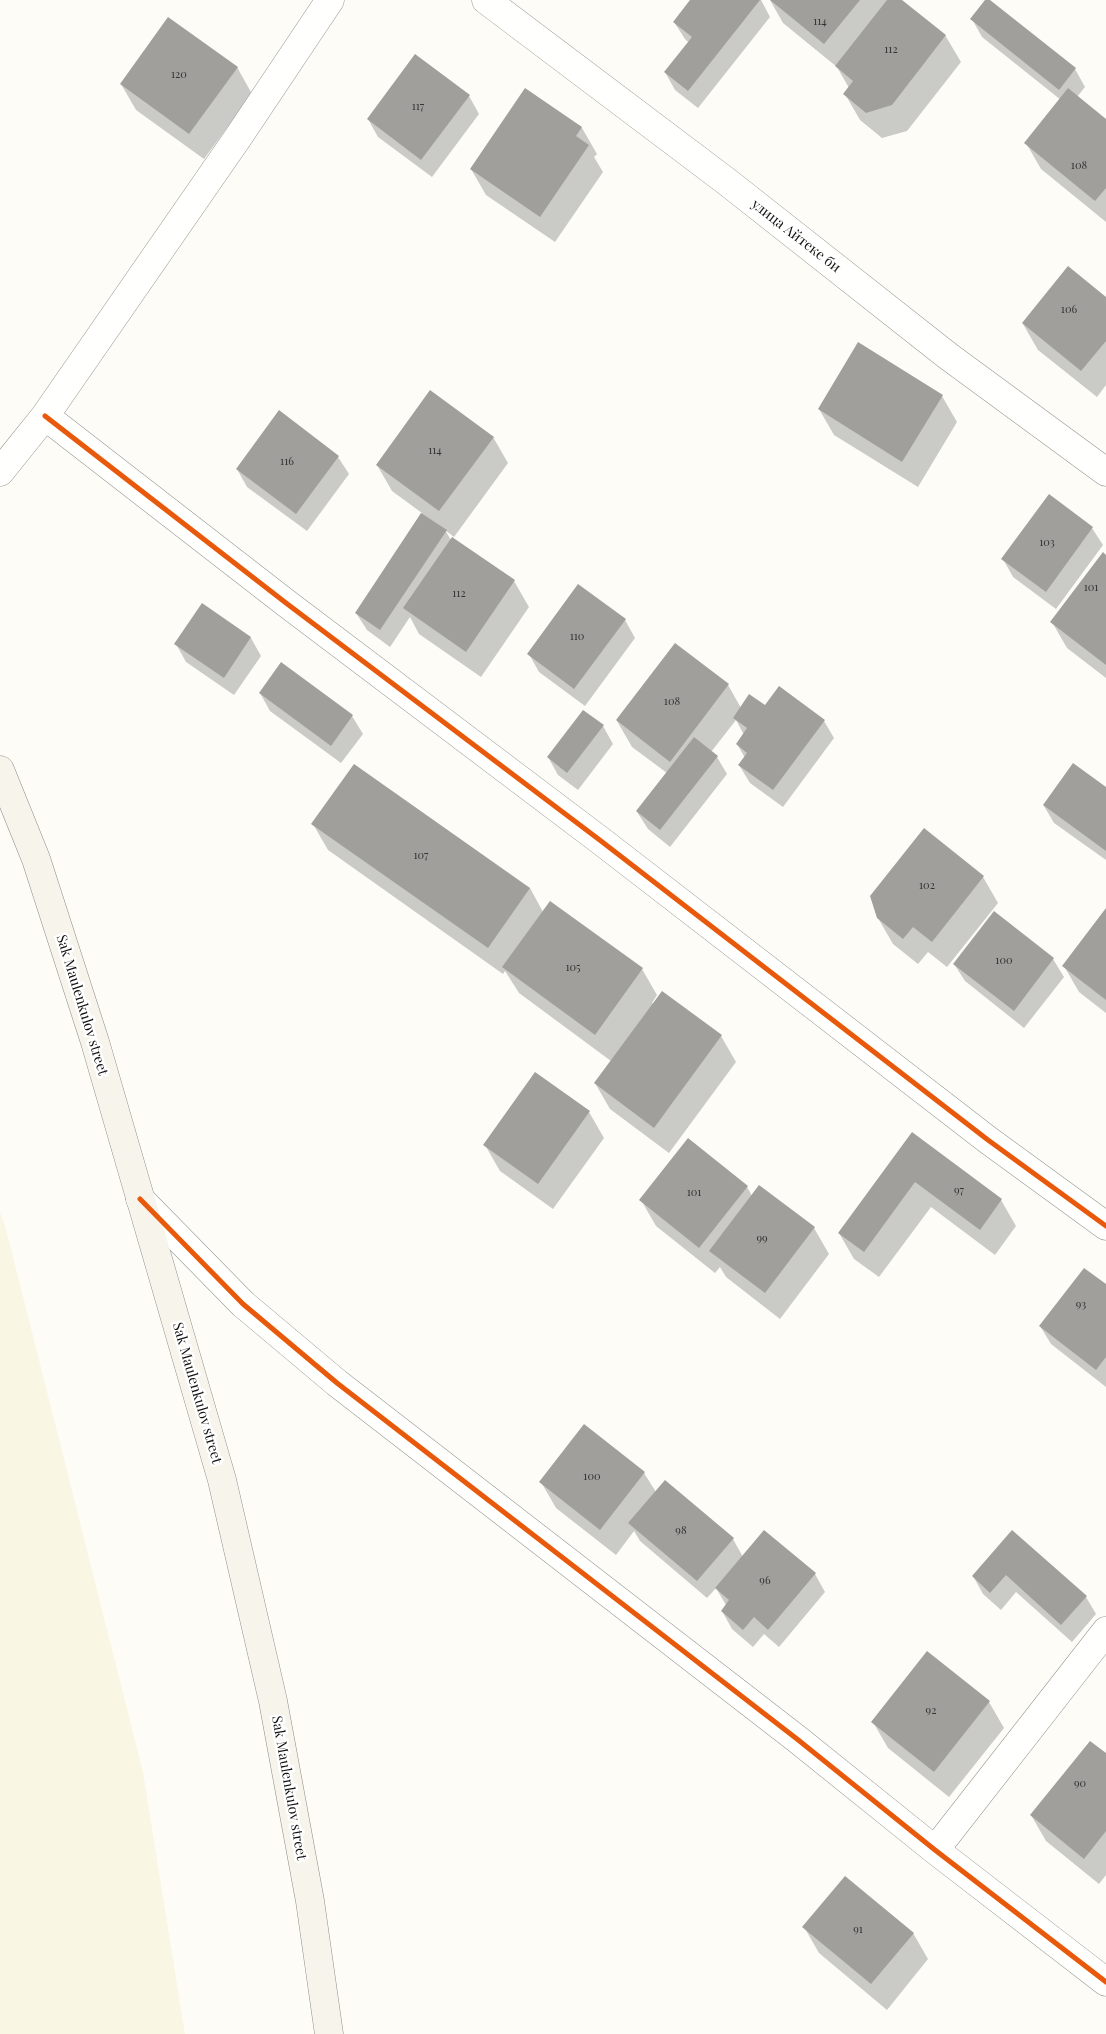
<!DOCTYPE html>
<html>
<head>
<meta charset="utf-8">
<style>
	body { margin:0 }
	canvas { display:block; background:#fdfcf7 }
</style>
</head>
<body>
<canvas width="1106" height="2034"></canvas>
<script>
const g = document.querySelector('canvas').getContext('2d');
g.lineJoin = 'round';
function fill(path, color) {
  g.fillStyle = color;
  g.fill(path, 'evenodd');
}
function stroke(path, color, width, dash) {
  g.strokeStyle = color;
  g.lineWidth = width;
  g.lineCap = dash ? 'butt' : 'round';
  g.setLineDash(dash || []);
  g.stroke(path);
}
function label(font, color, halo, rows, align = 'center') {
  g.font = font + ' "Playfair Display",serif';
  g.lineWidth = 5;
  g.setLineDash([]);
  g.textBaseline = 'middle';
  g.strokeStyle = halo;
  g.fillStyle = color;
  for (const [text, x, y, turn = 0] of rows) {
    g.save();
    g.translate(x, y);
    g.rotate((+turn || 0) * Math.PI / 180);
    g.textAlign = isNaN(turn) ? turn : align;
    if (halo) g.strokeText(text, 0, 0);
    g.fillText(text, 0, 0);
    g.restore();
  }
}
const farmland = new Path2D(`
	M0,1212L5,1225L143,1772L185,2034H0Z`);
const shadow = new Path2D(`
	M692,0H761L770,17L698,108L675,90L665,72L689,43L685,39L674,22Z
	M770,0H900L945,35L961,62L907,131L882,138L860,120L845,94L849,88L837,67L783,23Z
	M987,0L1075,69L1085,87L1077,97L1106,120V222L1041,169L1026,143L1061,100L982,37L972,19Z
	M237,67L252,94L204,159L136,110L121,84Z
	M526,90L582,128L597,154L594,157L603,172L555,242L486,195L471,169Z
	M469,96L479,114L432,177L378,137L368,119Z
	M1106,299V385L1097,397L1038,350L1023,324Z
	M942,396L957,422L918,487L834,435L819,409Z
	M493,437L508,463L454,537L445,530L451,540L452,539L514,581L529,607L481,677L419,634L410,617L390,647L367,630L356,613L422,513L392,491L377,465Z
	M338,457L349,474L307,531L247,487L237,469Z
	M1092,528L1103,545L1056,609L1013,577L1003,559Z
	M1106,556V678L1067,648L1052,622Z
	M579,586L625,620L635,638L585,706L539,672L529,654Z
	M202,605L251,638L261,656L234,695L186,662L176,644Z
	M281,664L352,716L363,734L341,763L270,711L260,693Z
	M728,685L741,708L765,707L824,721L834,738L783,807L750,783L739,765L745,758L737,744L744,735L736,720L711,752L717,757L727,774L670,847L648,829L637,812L667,773L632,747L617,721Z
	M584,711L603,726L613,744L578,790L558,775L548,757Z
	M1106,788V860L1054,823L1044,806Z
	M313,824L530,888L543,912L642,969L657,995L652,1003L721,1036L736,1062L669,1153L610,1109L595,1083L611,1061L519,993L505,971L503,974L328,850Z
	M983,877L998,903L947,967L928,952L918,964L893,944L878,918Z
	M1106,910V1013L1079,992L1064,966Z
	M994,913L1053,959L1064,977L1024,1028L965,981L954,964Z
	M589,1112L604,1138L553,1209L500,1171L485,1145Z
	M912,1134L1001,1200L1016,1226L995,1255L931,1207L879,1277L854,1259L839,1233Z
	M688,1140L747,1187L752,1196L814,1228L829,1254L780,1319L726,1277L720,1267L715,1273L656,1226L641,1200Z
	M1106,1286V1387L1051,1344L1040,1326Z
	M644,1473L656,1492L733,1539L743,1557L815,1574L825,1592L779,1647L764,1634L753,1647L732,1629L722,1611L726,1605L716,1588L707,1598L640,1541L634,1531L616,1555L556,1508L541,1482Z
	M1012,1532L1086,1597L1096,1614L1072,1642L1016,1592L1001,1610L983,1594L973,1576Z
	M989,1702L1004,1728L949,1797L888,1748L873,1722Z
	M1106,1755V1875L1099,1884L1046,1841L1031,1815Z
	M804,1927L913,1933L928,1959L887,2010L819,1953Z`);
const building = new Path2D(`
	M690,0H760L688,91L664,72L692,37L673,22Z
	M770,0H860L824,44Z
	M887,0H902L946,35L892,105L866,113L843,94L853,81L835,66Z
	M985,0H990L1076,68L1059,90L970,19Z
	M168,17L238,67L189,134L120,84Z
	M415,54L470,95L421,160L367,119Z
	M525,88L582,127L576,136L589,145L540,217L470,169Z
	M1068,88L1106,119V188L1095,201L1024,143Z
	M1068,266L1106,297V341L1081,371L1022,323Z
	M858,342L943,395L902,462L818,409Z
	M430,390L494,437L439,511L376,465Z
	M279,410L339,456L296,514L236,469Z
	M1049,494L1093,527L1046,592L1001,559Z
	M421,513L447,530L380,630L355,613Z
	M452,537L515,580L466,652L403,608Z
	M1103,552L1106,555V665L1050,622Z
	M578,584L626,619L574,689L527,654Z
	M202,603L251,637L224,678L174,644Z
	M675,643L729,684L670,762L616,720Z
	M281,662L353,715L331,746L259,693Z
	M779,686L825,720L773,790L738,765L747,753L736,744L747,728L733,718L749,694L765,705Z
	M583,710L604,725L567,773L547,757Z
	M694,737L718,756L660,830L636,811Z
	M1073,763L1106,787V851L1043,805Z
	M354,764L530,888L488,948L311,824Z
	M924,828L984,876L932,942L913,927L903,939L877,918L870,896Z
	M550,901L643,968L595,1035L502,967Z
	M1106,908V1000L1062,966Z
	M994,911L1054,958L1014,1011L953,964Z
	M662,991L722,1035L654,1128L594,1083Z
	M535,1072L590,1111L538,1184L483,1145Z
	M912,1132L1002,1199L980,1230L915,1182L864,1252L838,1233Z
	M688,1138L748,1186L699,1248L639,1200Z
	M759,1185L815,1227L765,1293L709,1251Z
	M1084,1268L1106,1284V1357L1096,1370L1039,1326Z
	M584,1424L645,1472L600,1530L539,1482Z
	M665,1480L734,1538L697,1581L628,1523Z
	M764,1530L816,1573L768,1630L754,1617L743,1630L721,1611L729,1600L715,1588Z
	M1012,1530L1087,1596L1061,1625L1006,1575L990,1593L972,1576Z
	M927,1651L990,1701L934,1772L871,1722Z
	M1090,1741L1106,1753V1831L1084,1859L1030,1815Z
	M845,1876L914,1933L871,1984L802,1927Z`);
const minor = new Path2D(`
	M486,0L726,181L948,356L1106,472
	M45,416L286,603L601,841L988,1140L1106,1226
	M0,472L45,416L239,136L330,0
	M140,1199L243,1304L337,1383L797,1739L935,1850L1106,1982
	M935,1850L1106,1631`);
const secondary = new Path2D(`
	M0,770L36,859L95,1042L222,1480L273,1701L310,1901L329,2034`);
const cycleway = new Path2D(`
	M45,416L286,603L601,841L988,1140L1106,1226
	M140,1199L243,1304L337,1383L797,1739L935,1850L1106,1982`);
const numberNames = [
	["114",820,22],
	["112",891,50],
	["120",179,75],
	["117",418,107],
	["108",1079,166],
	["106",1069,310],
	["114",435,451],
	["116",287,462],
	["103",1047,543],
	["101",1091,588],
	["112",459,594],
	["110",577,637],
	["108",672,702],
	["107",421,856],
	["102",927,886],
	["100",1004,961],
	["105",573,968],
	["97",959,1191],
	["101",694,1193],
	["99",762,1239],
	["93",1081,1305],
	["100",592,1477],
	["98",681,1531],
	["96",765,1581],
	["92",931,1711],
	["90",1080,1784],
	["91",858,1930]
];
const streetNames = [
	["улица Айтеке би",796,236,38],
	["Sak Maulenkulov street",82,1005,73],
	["Sak Maulenkulov street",197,1393,74],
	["Sak Maulenkulov street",289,1788,80]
];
fill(farmland, '#f9f7e4');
fill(shadow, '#0003');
fill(building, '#a19f9c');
stroke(minor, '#979795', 29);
stroke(secondary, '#8e8d8b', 29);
stroke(minor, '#fffffe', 28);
stroke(secondary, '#f6f4eb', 28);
stroke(cycleway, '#e8590c', 5);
label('11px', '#353434', null, numberNames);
label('14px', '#111', '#fff', streetNames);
</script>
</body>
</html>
